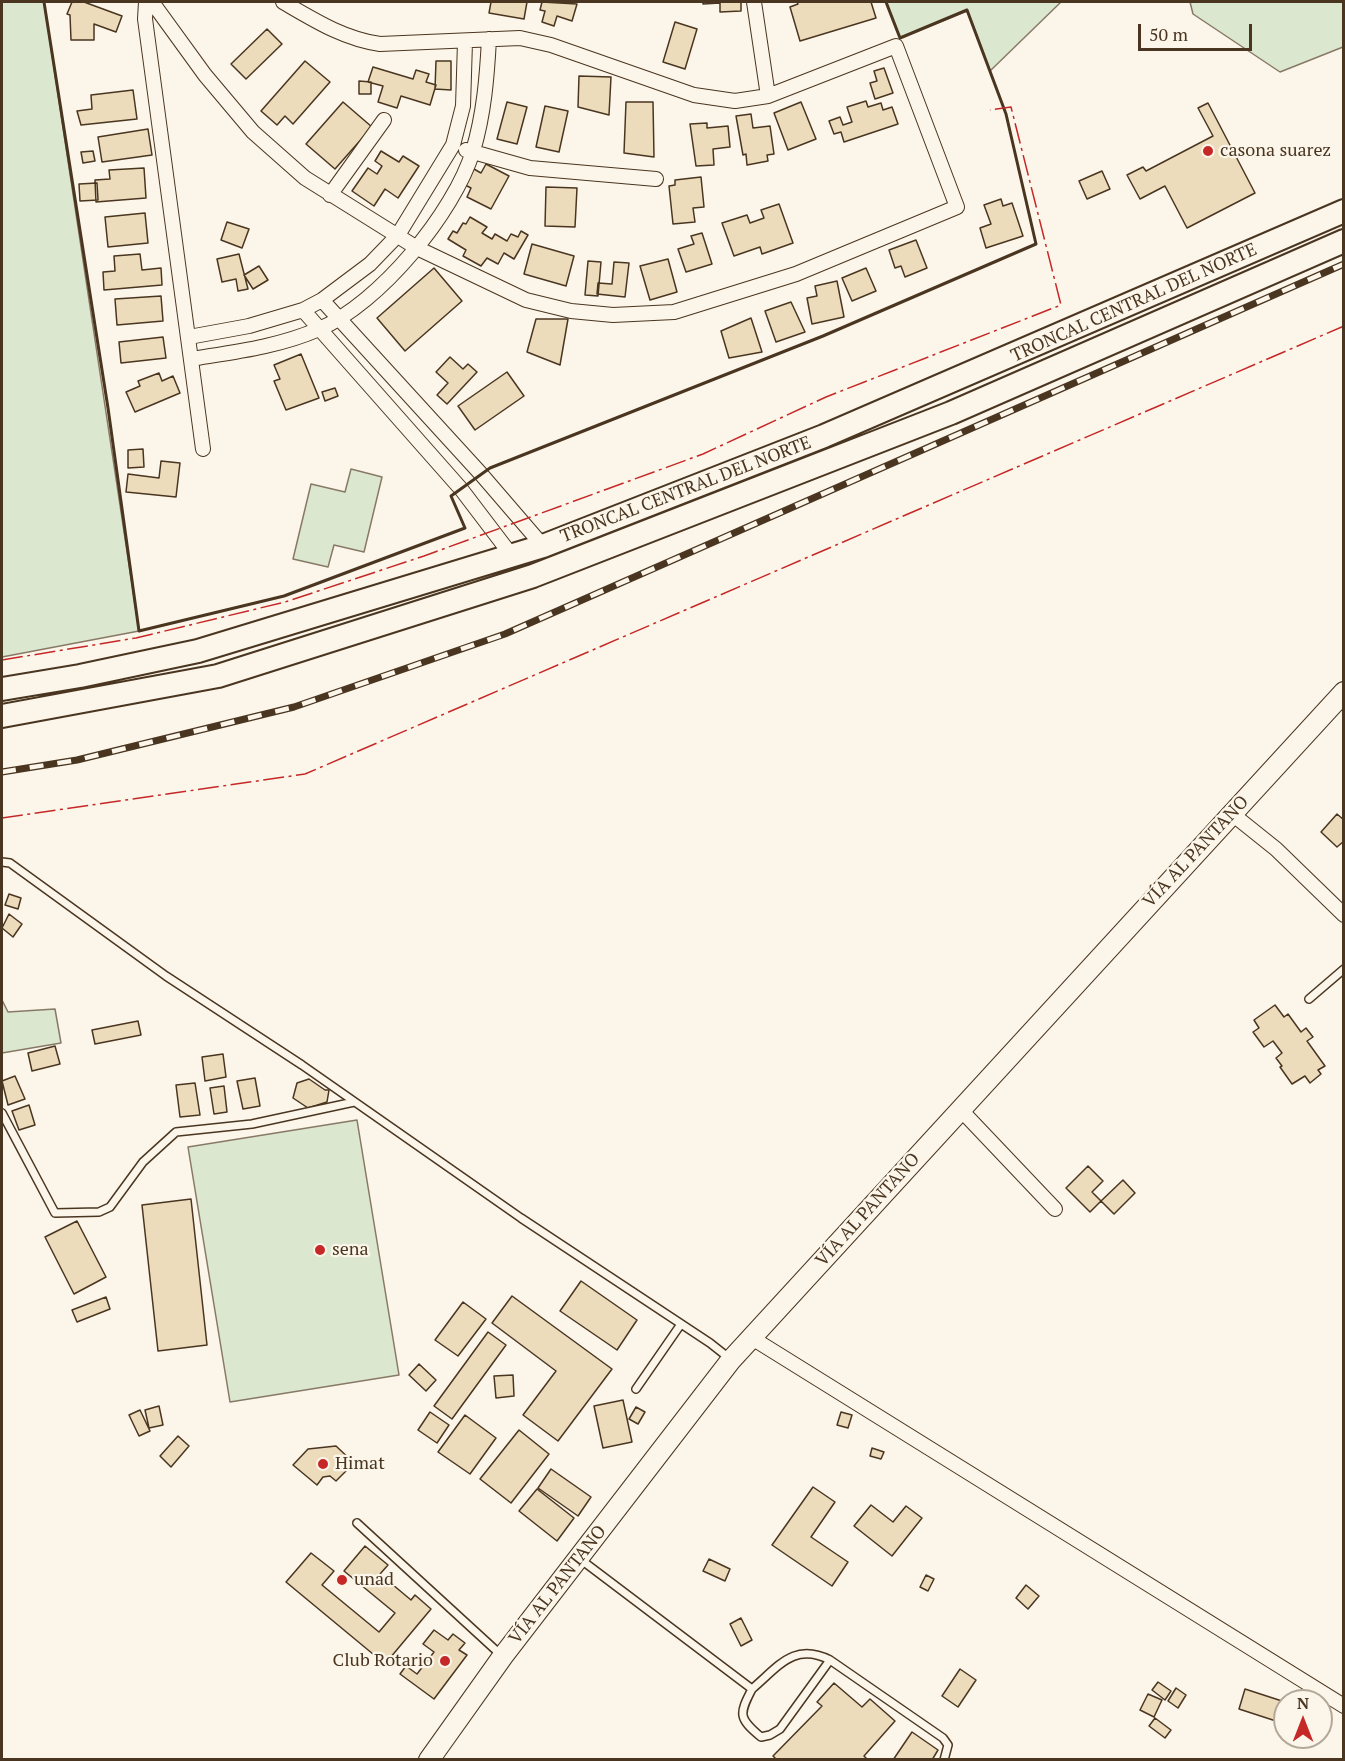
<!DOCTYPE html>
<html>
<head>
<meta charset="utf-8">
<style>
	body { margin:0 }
	#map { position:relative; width:1345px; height:1761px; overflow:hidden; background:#fbf6e9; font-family:"PT Serif",serif }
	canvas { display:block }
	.frame { position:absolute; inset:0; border:3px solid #4a3520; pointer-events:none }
	.north { position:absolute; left:1273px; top:1689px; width:60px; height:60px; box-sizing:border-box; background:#fbf6e9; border:2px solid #b4a999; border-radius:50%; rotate:0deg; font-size:16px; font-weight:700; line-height:24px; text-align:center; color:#4a3520 }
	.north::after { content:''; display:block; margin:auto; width:21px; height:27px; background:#c62828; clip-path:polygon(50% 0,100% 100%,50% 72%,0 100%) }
	.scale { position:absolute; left:1138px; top:24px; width:114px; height:27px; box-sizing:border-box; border:3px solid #4a3520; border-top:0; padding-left:8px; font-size:18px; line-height:21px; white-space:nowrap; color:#4a3520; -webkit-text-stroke:4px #fbf6e9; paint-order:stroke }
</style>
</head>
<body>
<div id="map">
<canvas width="1345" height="1761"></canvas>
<div class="frame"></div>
<div class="north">N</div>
<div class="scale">50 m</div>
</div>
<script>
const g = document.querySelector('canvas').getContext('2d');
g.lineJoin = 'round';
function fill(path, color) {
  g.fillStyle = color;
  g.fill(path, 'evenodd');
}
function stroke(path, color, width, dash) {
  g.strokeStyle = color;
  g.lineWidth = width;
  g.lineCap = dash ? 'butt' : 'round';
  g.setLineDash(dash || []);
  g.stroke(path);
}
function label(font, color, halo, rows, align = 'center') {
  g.font = font + ' "PT Serif",serif';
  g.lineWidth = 4.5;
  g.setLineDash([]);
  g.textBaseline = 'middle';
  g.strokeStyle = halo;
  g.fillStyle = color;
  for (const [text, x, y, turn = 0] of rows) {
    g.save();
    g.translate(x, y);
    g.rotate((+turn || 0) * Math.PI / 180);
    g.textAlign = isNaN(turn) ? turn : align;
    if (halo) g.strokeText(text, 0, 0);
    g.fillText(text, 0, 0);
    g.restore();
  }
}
const green = new Path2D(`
	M2,2H44L139,631L2,657Z
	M886,2H1061L990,71L967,11L900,38Z
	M1190,2H1343V47L1280,72L1193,14Z
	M351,469L382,477L364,552L334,545L328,567L293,559L311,484L345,492Z
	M2,1000L8,1012L55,1009L61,1043L2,1053Z
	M357,1120L399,1375L230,1402L188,1147Z`);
const building = new Path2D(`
	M72,2H84L122,16L116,32L94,24V40H71L70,15L67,14Z
	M491,2H527L524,19L489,13Z
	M542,2L577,4L572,21L557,16L554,26L542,22L545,11L540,10Z
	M703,2H741V11L720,12V3L703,4Z
	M797,2H871L876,18L800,41L790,7L798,4Z
	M675,22L697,29L685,69L663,62Z
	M267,29L282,44L246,79L231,64Z
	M305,61L330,82L293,124L285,116L277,125L261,111Z
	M436,61H451V90L435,89Z
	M373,67L413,79L416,70L429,74L426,82L436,85L430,105L401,96L397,108L378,102L383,86L368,82Z
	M884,68L893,93L875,99L870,83L877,81L874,71Z
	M579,76L611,77L609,115L578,107Z
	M359,81L371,82V94H359Z
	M133,90L137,119L81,125L77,111L92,109L91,95Z
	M866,101L868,107L881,103L883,110L892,107L898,124L844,142L841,132L834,134L829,121L840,117L843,125L852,122L847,107Z
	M343,102L372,127L335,169L306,144Z
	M507,102L527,107L517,144L497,139Z
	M626,102H653L654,157L624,153Z
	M801,102L816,139L788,150L774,113Z
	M1208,103L1255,193L1187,228L1165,186L1140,199L1127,175L1143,167L1146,171L1213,136L1198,108Z
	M545,106L568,111L559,152L536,147Z
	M751,114L753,128L770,126L774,154L767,155L768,161L747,165L746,154L743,155L736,116Z
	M707,123V128L728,126L730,147L713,149L714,165L696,166L690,124Z
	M148,129L152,155L102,162L98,137Z
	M93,151L95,161L83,163L81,152Z
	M381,151L399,162L403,156L419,166L398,198L385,189L374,206L352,191L368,168L377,174L382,166L375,161Z
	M486,164L509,176L491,209L467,197L471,188L465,185L474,169L481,173Z
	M144,168L146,198L96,202L95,180L110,179L109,170Z
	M1102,171L1110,189L1087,199L1079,181Z
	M701,177L704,207L693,208L695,222L673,224L669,186L675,185V180Z
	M97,183L98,200L80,201L79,184Z
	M546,187L577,188L575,227L545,226Z
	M1001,199L1003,206L1012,203L1023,236L986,248L980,228L991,224L984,205Z
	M779,204L793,243L762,254L760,247L734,256L722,223L747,215L750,223L764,218L761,210Z
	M145,213L148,243L108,247L105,217Z
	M470,217L487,227L482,233L492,239L495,234L507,241L511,234L518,237L521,231L528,235L514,259L504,253L498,264L487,258L481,266L463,256L466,250L448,239L453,231L457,233L463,223L466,224Z
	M227,222L249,229L242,248L221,240Z
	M702,233L712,264L686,272L678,249L694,244L691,236Z
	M916,240L927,268L905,277L901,266L895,268L889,250Z
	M532,244L574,256L566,286L524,274Z
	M140,254L142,270L161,268L162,285L104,290L103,272L115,271L114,256Z
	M239,254L248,289L238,291L236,279L222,282L217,259Z
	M668,259L677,292L650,300L640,266Z
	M588,261L601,262L598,296L585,295Z
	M614,262L629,263L625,297L597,294L598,283L612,284Z
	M259,266L268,280L253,289L244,275Z
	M434,268L462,301L405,351L377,318Z
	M866,268L876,291L852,301L842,278Z
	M837,281L844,317L812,324L807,298L817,296L815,286Z
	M161,296L163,321L117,325L115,299Z
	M791,302L805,332L776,342L765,311Z
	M751,318L762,352L729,358L721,331Z
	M536,319H568L560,365L527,352Z
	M163,337L166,358L121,363L119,342Z
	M301,354L319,398L286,410L274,381L280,379L274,365Z
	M450,357L463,369L468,364L477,372L447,404L437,395L448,383L436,372Z
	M507,372L524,396L475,430L458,406Z
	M159,373L162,381L173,376L180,393L135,412L126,392L140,386L138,381Z
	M335,388L338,396L325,401L322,392Z
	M143,449L144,467L128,468V450Z
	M161,461L180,463L176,497L126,492L128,474L159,478Z
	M1337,814L1344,820V841L1337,847L1321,832Z
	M9,894L21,898L18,909L5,905Z
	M9,914L22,924L13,937L2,928Z
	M1275,1005L1284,1017L1288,1014L1301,1032L1306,1028L1313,1037L1307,1041L1325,1066L1318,1070L1321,1074L1310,1083L1305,1076L1292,1084L1280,1067L1282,1066L1276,1058L1282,1053L1273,1041L1264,1047L1253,1032L1259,1028L1254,1020Z
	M138,1021L141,1035L95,1044L92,1030Z
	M55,1046L60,1064L32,1071L28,1053Z
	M223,1054L226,1077L205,1081L202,1057Z
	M15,1076L25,1099L8,1105L2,1081Z
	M255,1078L260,1106L243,1109L237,1081Z
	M309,1079L325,1090H329L327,1102L308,1108L293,1098L297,1083Z
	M195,1083L200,1115L180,1117L176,1085Z
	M224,1086L227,1112L214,1114L210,1088Z
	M29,1105L35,1125L19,1130L12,1111Z
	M1088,1166L1103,1181L1092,1192L1101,1201L1090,1212L1066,1188Z
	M1123,1180L1135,1193L1114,1214L1101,1201Z
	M191,1199L207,1345L158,1351L142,1205Z
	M77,1221L106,1277L74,1294L45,1237Z
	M581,1281L637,1320L617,1350L560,1311Z
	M512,1296L612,1369L558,1441L523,1415L556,1371L492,1323Z
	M106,1297L110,1309L77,1322L72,1310Z
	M463,1302L486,1319L458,1356L435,1340Z
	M488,1332L506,1345L452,1419L434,1406Z
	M419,1364L436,1380L426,1391L409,1375Z
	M513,1375L514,1396L496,1398L494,1376Z
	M623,1400L632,1442L603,1448L594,1406Z
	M159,1406L163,1425L149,1428L145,1410Z
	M636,1407L645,1412L638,1424L629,1419Z
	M140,1410L150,1431L139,1436L129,1415Z
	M430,1412L449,1425L437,1443L418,1430Z
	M841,1412L852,1415L848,1428L837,1425Z
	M465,1415L496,1438L470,1474L438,1452Z
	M519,1430L549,1454L511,1503L480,1479Z
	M178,1436L189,1446L171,1467L160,1456Z
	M336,1446L354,1463L336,1481L330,1476L323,1477L317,1485L293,1465L308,1449Z
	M872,1448L884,1452L881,1459L870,1456Z
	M551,1469L591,1497L578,1516L538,1488Z
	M813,1487L835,1502L811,1537L848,1562L832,1586L772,1545Z
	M537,1489L574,1518L557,1541L519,1511Z
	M871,1505L893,1522L906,1506L922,1518L892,1556L854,1526Z
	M365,1546L388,1565L380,1574L411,1600L415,1595L431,1609L385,1664L286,1582L311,1553L334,1571L322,1585L379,1632L395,1613L344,1571Z
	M709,1559L730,1569L725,1581L703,1571Z
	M926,1575L934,1579L928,1591L920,1587Z
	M1026,1585L1039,1596L1028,1609L1016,1598Z
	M741,1618L752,1640L741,1646L730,1624Z
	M434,1630L448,1640L453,1634L465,1643L459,1650L467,1655L434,1699L400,1674L406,1666L417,1674L434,1652L423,1644Z
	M960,1669L976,1680L958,1707L942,1696Z
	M1158,1682L1171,1691L1165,1700L1152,1690Z
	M834,1683L862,1707L870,1699L895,1721L864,1756L868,1760H777L773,1756L822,1706L817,1702Z
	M1176,1688L1186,1695L1178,1708L1168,1701Z
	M1245,1689L1285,1702L1279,1722L1239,1709Z
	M1148,1694L1162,1700L1154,1717L1140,1710Z
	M1155,1718L1171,1730L1165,1738L1149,1726Z
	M912,1732L938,1750L932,1760H893Z`);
const service = new Path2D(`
	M2,862L10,863L166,976L302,1065L521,1218L710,1343L729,1358
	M1309,999L1344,969
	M2,1113L55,1213L99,1212L110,1207L143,1162L176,1132L252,1124L354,1102
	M636,1389L681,1324
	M357,1523L501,1655
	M580,1559L752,1689C779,1666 794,1642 830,1660L943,1738L948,1745L944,1760
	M752,1689C739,1714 738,1718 761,1737L770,1735L780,1729L830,1660`);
const minor = new Path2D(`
	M146,2L145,19L203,449
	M152,2L205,75L253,132L305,178L417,248L526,300L571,311L613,315L674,312L796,274L957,207L896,46L768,96L735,101L694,95L551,45L520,38L380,44C344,39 314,20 283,2
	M754,2L768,96
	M466,150L530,168L656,179
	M330,195L384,120
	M322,300L481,474L543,546
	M303,310L461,489L512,556
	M189,337L249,326L303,310L322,300L370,264L398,235L453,145L463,106L465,42
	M191,359C234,352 278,347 319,329C379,304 454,213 473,151C484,114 487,77 489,39
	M1231,813L1276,849L1344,915
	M960,1109L1055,1209
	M752,1338L1344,1706`);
const secondary = new Path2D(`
	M429,1760L503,1656L731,1360L1344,692`);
const trunk = new Path2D(`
	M2,689L80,676L198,651L543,546L824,436L1344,211
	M2,716L218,676L533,576L951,413L1344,241`);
const rail = new Path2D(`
	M2,772L77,760L294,707L505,634L1344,264`);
const wall = new Path2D(`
	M44,2L108,408L139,631L284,596L465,528L451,496L490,468L823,336L1036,244L1006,114L967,10L900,38L886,2`);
const power = new Path2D(`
	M2,660L136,638L285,602L424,556L703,454L826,397L1061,305L1011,107L990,110
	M2,818L305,774L1344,326`);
const markers = [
	[1208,151,6,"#c62828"],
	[320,1250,6,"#c62828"],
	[323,1464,6,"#c62828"],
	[342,1580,6,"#c62828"],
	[445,1661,6,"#c62828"]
];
const poiNames = [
	["casona suarez",1220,151],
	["sena",332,1250],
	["Himat",335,1464],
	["unad",354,1580],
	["Club Rotario",433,1661,"right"]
];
const streetNames = [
	["TRONCAL CENTRAL DEL NORTE",1134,303,-24],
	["TRONCAL CENTRAL DEL NORTE",686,490,-21],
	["VÍA AL PANTANO",1196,852,-47],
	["VÍA AL PANTANO",868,1210,-48],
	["VÍA AL PANTANO",558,1585,-52]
];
fill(green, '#dce7d0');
stroke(green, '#887966', 1.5);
fill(building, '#ecdcbc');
stroke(building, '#4a3520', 1.5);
stroke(service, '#4a3520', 10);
stroke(minor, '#4a3520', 16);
stroke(secondary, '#4a3520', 22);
stroke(trunk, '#4a3520', 26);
stroke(service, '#fbf6e9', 7);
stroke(minor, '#fbf6e9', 14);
stroke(secondary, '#fbf6e9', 20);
stroke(trunk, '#fbf6e9', 22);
stroke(rail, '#4a3520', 7);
stroke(rail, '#fbf6e9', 4.5, [14]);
stroke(wall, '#4a3520', 3);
stroke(power, '#c62828', 1.5, [21, 4.5, 3, 4.5]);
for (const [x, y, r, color] of markers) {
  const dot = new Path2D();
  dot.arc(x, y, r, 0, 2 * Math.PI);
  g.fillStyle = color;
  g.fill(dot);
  stroke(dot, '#fbf6e9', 2);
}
label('18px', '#4a3520', '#fbf6e9', poiNames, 'left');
label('18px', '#4a3520', '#fbf6e9', streetNames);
</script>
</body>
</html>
